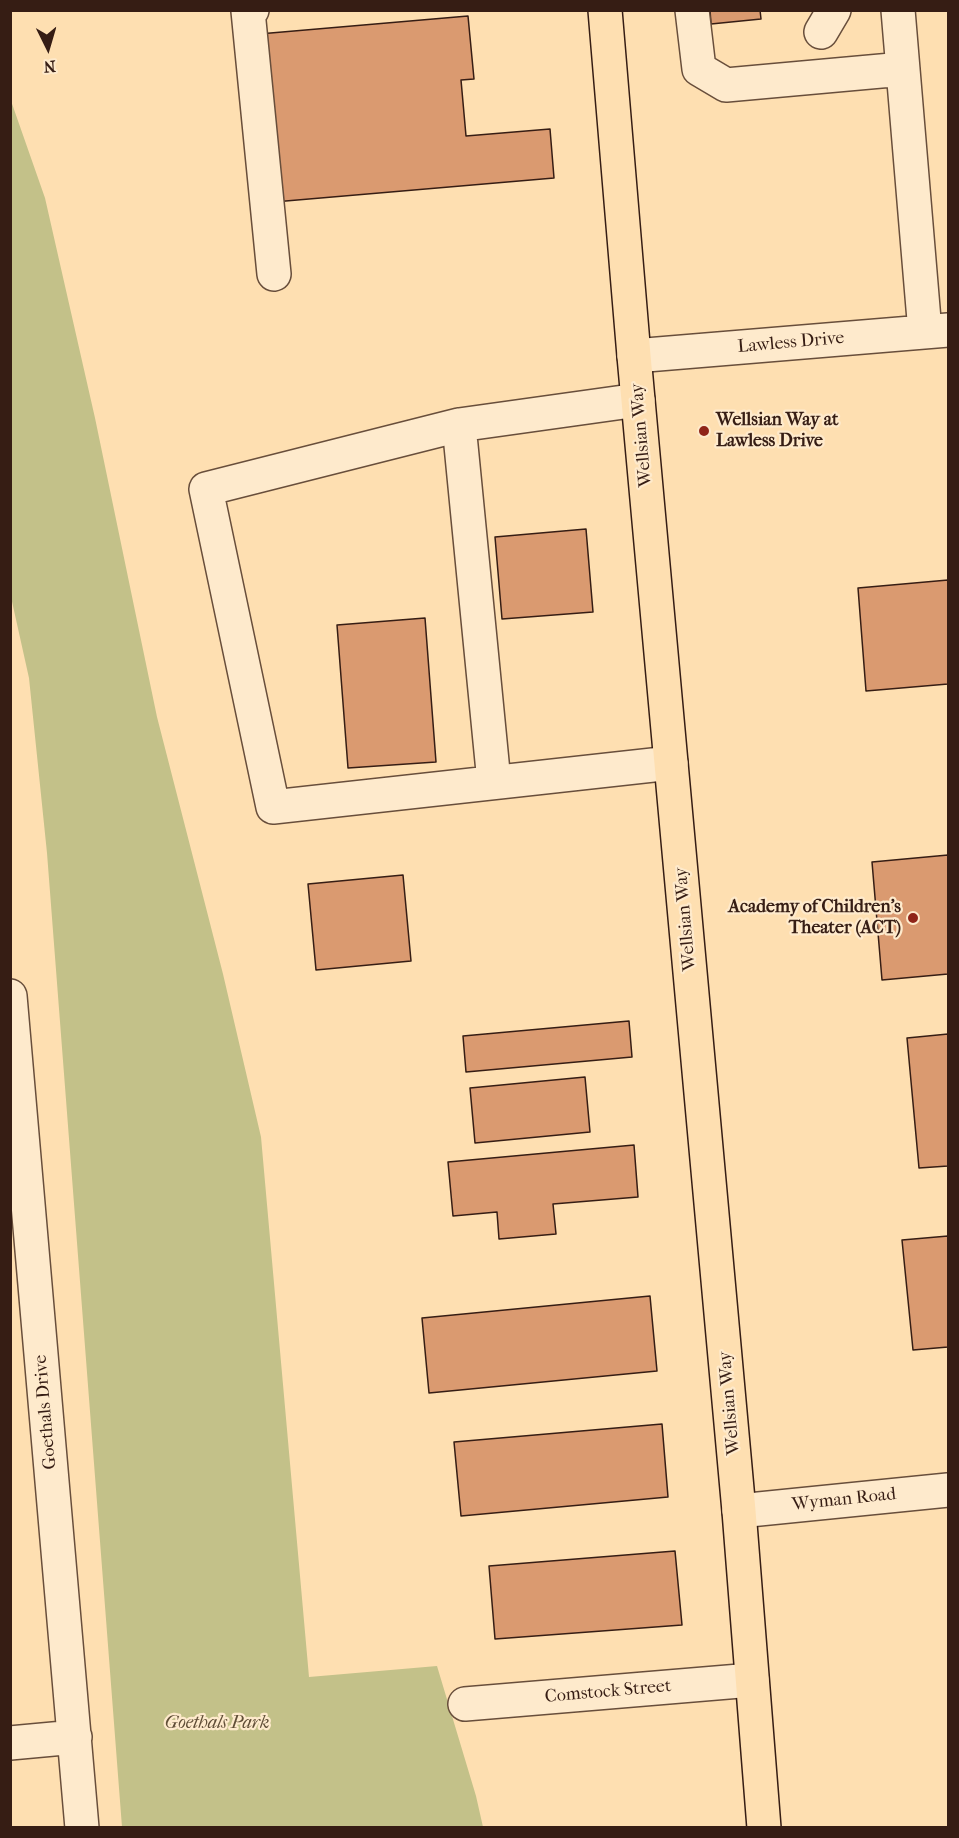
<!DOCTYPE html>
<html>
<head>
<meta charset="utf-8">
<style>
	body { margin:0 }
	#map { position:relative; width:959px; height:1838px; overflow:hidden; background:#fedfb1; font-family:"IM FELL French Canon",serif }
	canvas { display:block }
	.frame { position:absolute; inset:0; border:12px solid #361d14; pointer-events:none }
	.north { position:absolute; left:18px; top:18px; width:60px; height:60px; -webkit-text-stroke:4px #feeacc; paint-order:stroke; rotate:175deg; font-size:16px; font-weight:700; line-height:24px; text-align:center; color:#361d14 }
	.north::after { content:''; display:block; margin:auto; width:21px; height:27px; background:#361d14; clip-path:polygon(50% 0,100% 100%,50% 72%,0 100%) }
</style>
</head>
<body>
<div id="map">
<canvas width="959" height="1838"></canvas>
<div class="frame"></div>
<div class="north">N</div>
</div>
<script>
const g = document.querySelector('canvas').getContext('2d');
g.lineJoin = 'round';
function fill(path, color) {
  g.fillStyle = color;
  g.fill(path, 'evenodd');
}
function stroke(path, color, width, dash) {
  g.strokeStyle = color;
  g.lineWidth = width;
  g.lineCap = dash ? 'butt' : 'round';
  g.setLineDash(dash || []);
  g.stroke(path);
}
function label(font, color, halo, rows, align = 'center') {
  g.font = font + ' "IM FELL French Canon",serif';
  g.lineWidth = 4.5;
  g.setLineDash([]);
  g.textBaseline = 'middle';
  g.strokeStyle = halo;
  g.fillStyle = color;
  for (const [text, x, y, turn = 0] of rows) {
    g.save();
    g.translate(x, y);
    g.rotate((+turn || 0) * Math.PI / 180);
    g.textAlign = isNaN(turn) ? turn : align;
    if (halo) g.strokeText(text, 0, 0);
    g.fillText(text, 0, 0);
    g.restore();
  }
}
const green = new Path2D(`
	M10,98L45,198L95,418L157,717L223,974L261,1137L309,1677L437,1666L476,1796L483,1827H122L47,853L29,678L11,597Z`);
const building = new Path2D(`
	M710,10H760L761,19L711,24Z
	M468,16L474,79L461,80L466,136L550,129L554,178L274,202L259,34Z
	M586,529L593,612L502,619L495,537Z
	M948,580V684L866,691L858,588Z
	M425,618L436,762L348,768L337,625Z
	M948,855V974L882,980L872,862Z
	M403,875L411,961L316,970L308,884Z
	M629,1021L632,1057L466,1072L463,1036Z
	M948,1034V1166L919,1168L907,1038Z
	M585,1077L590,1132L475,1143L470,1088Z
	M634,1145L638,1197L553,1204L556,1234L499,1239L497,1212L453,1216L448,1162Z
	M948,1236V1347L913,1350L902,1240Z
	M650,1296L657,1371L429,1393L422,1318Z
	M662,1424L668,1497L461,1516L454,1442Z
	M675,1551L682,1625L495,1639L489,1566Z`);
const minor = new Path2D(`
	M252,10L248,11L274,274
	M692,10L699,69L726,85L903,69
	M898,10L925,332
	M821,32L834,10
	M634,356L948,330
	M638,400L459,425L206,489L273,807L671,763
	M459,425L494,782
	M10,996L82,1828
	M739,1511L948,1490
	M465,1704L752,1680
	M10,1743L75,1737`);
const major = new Path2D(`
	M605,10L634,356L739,1511L764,1828`);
const markers = [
	[704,431,6,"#8f2418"],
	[913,918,6,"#8f2418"]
];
const streetNames = [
	["Lawless Drive",791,343,-5],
	["Wellsian Way",642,435,-95],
	["Wellsian Way",686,919,-95],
	["Wellsian Way",730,1403,-95],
	["Goethals Drive",46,1412,-95],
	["Wyman Road",844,1500,-6],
	["Comstock Street",608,1692,-5]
];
const poiNames = [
	["Wellsian Way at",716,421],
	["Lawless Drive",716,442],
	["Academy of Children's",901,908,"right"],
	["Theater (ACT)",901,929,"right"]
];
const parkNames = [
	["Goethals Park",217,1724]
];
fill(green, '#c3c189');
fill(building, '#da9a70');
stroke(building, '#361d14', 1.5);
stroke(minor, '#684e3b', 36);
stroke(major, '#361d14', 36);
stroke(minor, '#feeacc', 33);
stroke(major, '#fedfb1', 33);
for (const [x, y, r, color] of markers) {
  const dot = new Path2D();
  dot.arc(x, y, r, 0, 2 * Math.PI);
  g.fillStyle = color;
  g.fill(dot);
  stroke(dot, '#feeacc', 2);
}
label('18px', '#361d14', '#feeacc', streetNames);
label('bold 18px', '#361d14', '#feeacc', poiNames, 'left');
label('italic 18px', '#604e37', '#feeacc', parkNames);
</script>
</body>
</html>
